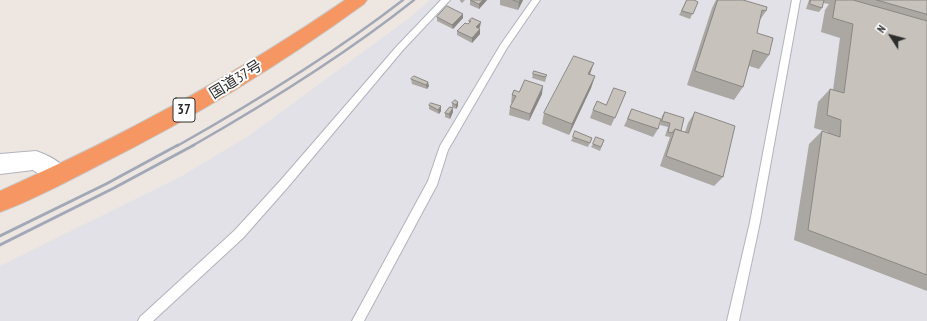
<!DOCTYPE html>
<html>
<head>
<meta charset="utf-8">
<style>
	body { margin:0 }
	#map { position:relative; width:927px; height:321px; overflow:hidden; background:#eee7e1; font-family:"PT Sans Narrow",sans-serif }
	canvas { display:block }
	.north { position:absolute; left:871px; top:16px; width:40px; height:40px; -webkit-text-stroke:3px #fff; paint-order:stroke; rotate:306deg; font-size:11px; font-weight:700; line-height:16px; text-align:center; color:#2d2d2d }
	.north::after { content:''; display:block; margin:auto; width:14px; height:18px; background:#2d2d2d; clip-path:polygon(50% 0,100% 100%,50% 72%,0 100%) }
</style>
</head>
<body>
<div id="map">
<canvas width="927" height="321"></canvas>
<div class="north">N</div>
</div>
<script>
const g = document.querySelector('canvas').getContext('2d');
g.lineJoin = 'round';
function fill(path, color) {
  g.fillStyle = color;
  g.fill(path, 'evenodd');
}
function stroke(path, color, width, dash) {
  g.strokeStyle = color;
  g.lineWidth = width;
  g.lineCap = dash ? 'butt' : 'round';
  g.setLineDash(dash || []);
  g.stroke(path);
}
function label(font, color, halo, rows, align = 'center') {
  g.font = font + ' "PT Sans Narrow","Noto Sans JP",sans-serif';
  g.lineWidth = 4;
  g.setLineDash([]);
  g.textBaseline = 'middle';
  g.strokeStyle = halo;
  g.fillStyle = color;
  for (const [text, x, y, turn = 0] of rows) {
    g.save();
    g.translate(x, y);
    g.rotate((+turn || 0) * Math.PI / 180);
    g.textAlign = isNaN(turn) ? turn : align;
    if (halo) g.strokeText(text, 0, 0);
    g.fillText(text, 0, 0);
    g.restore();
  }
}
const industrial = new Path2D(`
	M430,0H927V321H0V266L182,176L250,135L413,15Z`);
const lane = new Path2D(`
	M441,0H450L403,50L288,187L243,238L153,321H138L140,317L235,230L280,181L397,46Z
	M532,0H540L507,48L448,150L437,185L364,321H352L428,181L440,146L501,44Z
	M792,0H800L760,222L739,321H727L750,222Z`);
const secondary = new Path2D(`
	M36,151C48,155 64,163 69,175L66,182C52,187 44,177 33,170L0,174V154Z`);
const highway = new Path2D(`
	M345,0H367L364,4C280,65 193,118 101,164C68,181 35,199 0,212V191C121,137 236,75 345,0Z`);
const railFar1 = new Path2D(`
	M177,146C255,102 332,55 403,0
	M192,146C269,102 345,55 414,0`);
const rail = new Path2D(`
	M0,236L106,184L178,145
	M0,245L114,188L194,145`);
const wall = new Path2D(`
	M460,0H465L462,3L460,1Z
	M470,0H487L479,9L470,5Z
	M500,0H523L518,10L500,5Z
	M687,0L698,2L690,19L679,15Z
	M716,0H743L766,11L760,20L757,33L769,55L759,69L749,66L743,87L734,100L687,85L712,8Z
	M809,0H927V291L794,240L809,144L822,131L828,133V132L814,128L818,102L830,89L833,90L840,38L821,32L825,10L829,4L823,3L822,8L819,12L806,9Z
	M463,14V18L453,29L437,21V17Z
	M472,18L480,27L478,29L480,34L472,43L457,35V31L468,24L469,23V21Z
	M533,74L547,75L545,82L532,78Z
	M590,74L595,76L591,88L569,135L542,124L544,113Z
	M411,79L429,86L427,89L412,84Z
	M519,92L542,94L529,121L509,115L510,107L512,103H511L512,95Z
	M626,92L611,126L590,118L593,110L606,105Z
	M458,102V106L456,109L452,107V103Z
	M429,105L441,106V111L439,114L429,109Z
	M632,109L658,129L653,137L624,126Z
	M453,112L450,119L445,117V113Z
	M665,112L681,131L685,132L688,123L695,112L723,177L714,186L660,166L670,137L665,136L668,127L660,125L662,116Z
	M573,137L592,138L588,147L571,141Z
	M604,140L600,151L591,147L593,144Z`);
const shadedWall = new Path2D(`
	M483,0H487L479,9V4Z
	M520,0H523L518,10L519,2Z
	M463,14V18L453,29L452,25Z
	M481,22L480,27L475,32L476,27Z
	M480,29V34L472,43V38Z
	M594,63L590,74L584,85L588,74Z
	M595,76L591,88L569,135L572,124Z
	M428,82L429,86L427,89L426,85Z
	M543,86L542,94L529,121L530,114Z
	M458,102V106L456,109V105Z
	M441,106V111L439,114L438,110Z
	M453,108V112L450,119L449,114Z`);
const building = new Path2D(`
	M471,0H483L479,4Z
	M513,0H520L519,2Z
	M687,0H694L698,2L693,14L682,11Z
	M718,0H743L767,7L766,11L762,10L757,33L773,38L769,55L753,50L743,87L695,71Z
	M811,0H824L822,8L810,4Z
	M836,0H853L927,21V275L808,230L822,131L840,137L841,120L827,115L830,89L844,93L853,24L833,18Z
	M877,0H927V14Z
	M447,6L463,14L452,25L437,17Z
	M472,18L481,22L476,27L480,29L472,38L457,31L465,23L468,24L471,21H469Z
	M574,56L594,63L588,74L595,76L572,124L544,113Z
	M534,71L547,75L545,77L533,74Z
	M414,76L428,82L426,85L411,79Z
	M525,80L543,86L530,114L510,107L516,96L512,95L514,90L519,92Z
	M614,88L626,92L615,118L593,110L597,101L606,105Z
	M455,100L458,102L456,105L452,103Z
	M431,103L441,106L438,110L429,105Z
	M450,107L453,108L449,114L445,113Z
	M632,109L661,119L658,129L628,119Z
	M665,112L684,118L681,131L675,129L672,133L668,132L670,123L662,121Z
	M695,112L735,126L723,177L666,156L675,129L688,133Z
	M575,131L592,138L590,143L573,137Z
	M596,137L604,140L601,147L593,144Z`);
const shields = [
	[184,110,22]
];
const shieldNames = [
	["37",184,110]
];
const streetNames = [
	["国道37号",236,80,-32]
];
fill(industrial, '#e2e1e7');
stroke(lane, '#b1b4bd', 2);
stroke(secondary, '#b1b4bd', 2);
stroke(highway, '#c8c8c8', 2);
fill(lane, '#fff');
fill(secondary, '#fff');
fill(highway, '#f69763');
stroke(railFar1, '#a3a8b6', 2.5);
stroke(rail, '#a3a8b6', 3);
fill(wall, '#aba7a2');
fill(shadedWall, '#8b8884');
fill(building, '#c7c2bc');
stroke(building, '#8b8884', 1);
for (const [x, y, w] of shields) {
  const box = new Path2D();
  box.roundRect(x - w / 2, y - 12, w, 24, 3);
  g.fillStyle = '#fff';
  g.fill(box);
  stroke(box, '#2d2d2d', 1);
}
label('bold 14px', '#2d2d2d', null, shieldNames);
label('15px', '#2d2d2d', '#fff', streetNames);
</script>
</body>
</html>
